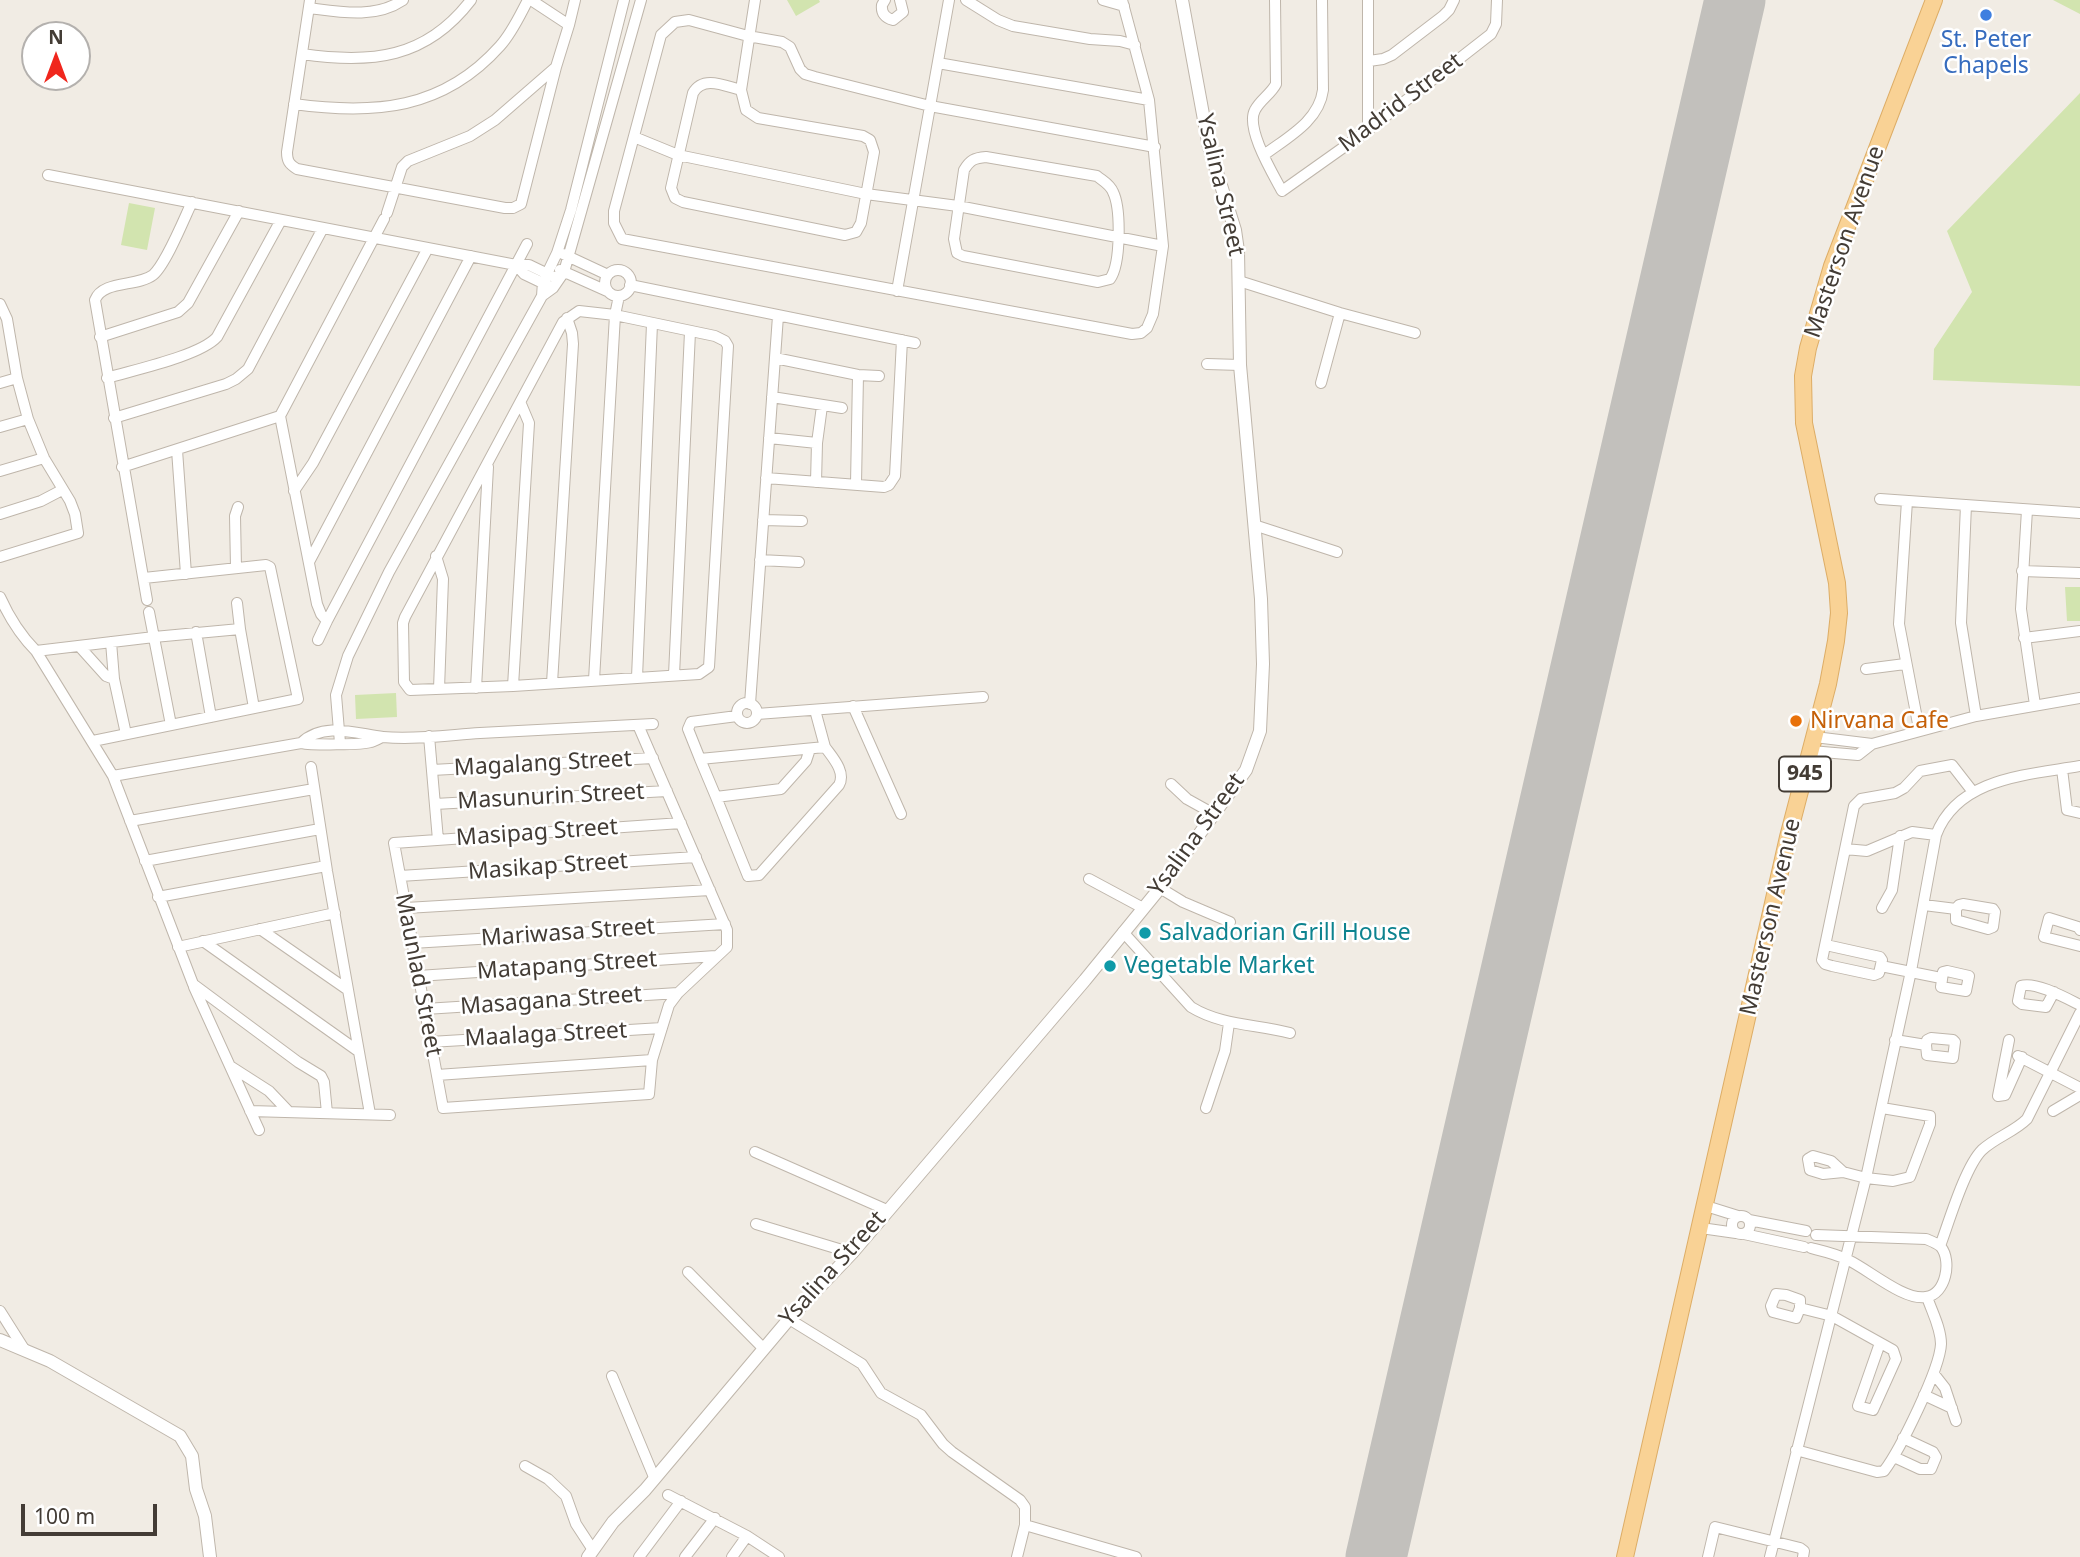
<!DOCTYPE html>
<html>
<head>
<meta charset="utf-8">
<style>
	body { margin:0 }
	#map { position:relative; width:2080px; height:1557px; overflow:hidden; background:#f1ece4; font-family:"Noto Sans",sans-serif }
	canvas { display:block }
	.north { position:absolute; left:21px; top:21px; width:70px; height:70px; box-sizing:border-box; background:#fff; border:2px solid #b4b1ae; border-radius:50%; rotate:0deg; font-size:19px; font-weight:700; line-height:28px; text-align:center; color:#433c35 }
	.north::after { content:''; display:block; margin:auto; width:24px; height:32px; background:#f0261d; clip-path:polygon(50% 0,100% 100%,50% 72%,0 100%) }
	.scale { position:absolute; left:21px; top:1504px; width:136px; height:32px; box-sizing:border-box; border:4px solid #433c35; border-top:0; padding-left:9px; font-size:21px; line-height:24px; white-space:nowrap; color:#433c35; -webkit-text-stroke:5px #fff; paint-order:stroke }
</style>
</head>
<body>
<div id="map">
<canvas width="2080" height="1557"></canvas>
<div class="north">N</div>
<div class="scale">100 m</div>
</div>
<script>
const g = document.querySelector('canvas').getContext('2d');
g.lineJoin = 'round';
function fill(path, color) {
  g.fillStyle = color;
  g.fill(path, 'evenodd');
}
function stroke(path, color, width, dash) {
  g.strokeStyle = color;
  g.lineWidth = width;
  g.lineCap = dash ? 'butt' : 'round';
  g.setLineDash(dash || []);
  g.stroke(path);
}
function label(font, color, halo, rows, align = 'center') {
  g.font = font + ' "Noto Sans",sans-serif';
  g.lineWidth = 5;
  g.setLineDash([]);
  g.textBaseline = 'middle';
  g.strokeStyle = halo;
  g.fillStyle = color;
  for (const [text, x, y, turn = 0] of rows) {
    g.save();
    g.translate(x, y);
    g.rotate((+turn || 0) * Math.PI / 180);
    g.textAlign = isNaN(turn) ? turn : align;
    if (halo) g.strokeText(text, 0, 0);
    g.fillText(text, 0, 0);
    g.restore();
  }
}
const green = new Path2D(`
	M787,0H819L820,2L796,16Z
	M2053,0H2080V14Z
	M2080,93V386L1933,380L1934,349L1972,292L1947,231Z
	M129,203L155,208L147,250L121,245Z
	M2065,587H2080V621H2067Z
	M396,693L397,717L356,719L355,695Z`);
const runway = new Path2D(`
	M1376,1557L1735,0`);
const minor = new Path2D(`
	M310,0L287,152C287,161 289,164 297,169L505,208H513L521,204L556,67L569,25
	M531,0L569,25L575,0
	M885,0L882,5C881,13 885,18 893,20L903,12L900,0
	M966,0L998,20L1013,26L1090,39L1120,41L1135,45
	M1103,0L1124,6
	M1122,0L1149,100L1163,246L1153,314L1147,328L1141,333L1132,334L622,239L614,223V211L661,35L675,22L689,20L748,36L782,42L790,47L800,69L805,74L815,77L930,106L1155,147
	M1275,0L1276,84C1271,94 1260,100 1255,110C1245,128 1273,174 1282,191L1368,130L1491,34L1496,24L1497,0
	M1368,0V130
	M309,8C340,12 375,19 403,0
	M302,54C371,64 426,59 471,0
	M1369,61L1383,59L1392,55L1443,16L1449,10L1454,0
	M938,63L1149,100
	M741,90C725,86 703,75 693,93L671,188L675,198L683,202L845,235L856,232L861,223L874,152L870,140L863,136L758,118L746,110L741,90L755,0
	M294,104C374,115 443,110 500,46C512,33 520,15 528,0
	M634,137L678,155L866,194L958,206L1163,246
	M1264,155C1288,137 1319,121 1323,90L1322,0
	M986,157L1097,176C1103,181 1110,184 1113,192C1121,208 1121,264 1110,279L1098,282L963,256L957,253L954,239L964,170C970,160 974,158 986,157Z
	M48,175L516,265H529L558,279
	M387,213L402,167L408,161L470,136L495,120L556,67
	M563,254L608,275
	M516,265L524,274L549,286
	M560,270L607,291
	M605 283a13 13 0 1 1 26 0a13 13 0 1 1-26 0Z
	M1239,281L1340,313L1415,333
	M630,285L915,343
	M897,291L949,0
	M542,296L543,282L557,253L571,210L624,0
	M0,304L7,319L17,378L28,419L44,458L70,501L75,514L78,533L0,557
	M579,311L615,315L715,336L725,341L728,346L709,667L699,674L513,686L410,690L404,682L403,623L405,617L563,322Z
	M100,337L178,312L188,303L239,211
	M775,358L858,375L879,376
	M1207,364L1240,365
	M107,378C133,370 200,356 217,337L281,220
	M0,383L17,378
	M1321,383L1340,313
	M772,397L842,408
	M280,416L317,604L321,614L327,621L527,244
	M114,418L226,384L236,379L248,369L323,228
	M0,427L28,419
	M769,438L817,443
	M177,450L186,574
	M122,467L280,416L384,219
	M0,471L44,458
	M766,478L884,487L889,485L895,476L902,340
	M816,482L817,443L822,406
	M856,484L858,375
	M294,491L313,463L428,248
	M1880,499L2080,513
	M1907,501L1899,624L1919,729
	M1966,505L1961,623L1976,716
	M2027,510L2021,609L2035,705
	M0,514L41,501L62,490
	M763,520L802,521
	M1254,525L1337,552
	M436,556L443,579L439,689
	M760,560L799,562
	M309,562L471,256
	M236,568L235,516L238,507
	M2022,571L2080,573
	M0,597C9,617 20,635 36,651L113,776L193,984L298,1062L321,1076L324,1082L327,1113
	M147,600L95,300C103,280 137,287 153,275C166,264 184,219 192,202
	M237,603L240,629
	M149,612L171,725
	M196,632L211,717
	M2024,638L2080,631
	M318,640L327,621
	M111,642L114,679L126,734
	M79,646L106,676L114,679
	M36,651L154,637L240,629L254,708
	M1866,669L1905,664
	M674,675L690,332
	M637,677L652,324
	M594,680L615,315L619,296
	M552,683L573,344L572,333L567,318
	M513,686L529,423L521,404
	M476,688L488,467
	M737 713a10 10 0 1 1 20 0a10 10 0 1 1-20 0Z
	M750,704L778,316
	M853,706L901,814
	M757,714L983,697
	M737,716L691,722L688,729L700,759L825,747L815,710
	M638,725L727,930V947L678,993L669,1005L652,1060L649,1094L443,1108L394,843L681,823
	M429,736L438,840
	M1815,737L1872,744L1976,716L2080,698
	M93,741L298,699L270,567L266,565L144,578
	M301,743C324,721 357,734 383,737C415,740 449,735 480,733C538,730 596,727 653,724
	M340,743L336,695L348,656L389,572L542,296L553,288L564,272L641,0
	M810,749L806,761L781,789L716,797L748,876L759,875L839,785C846,772 833,758 825,747
	M1811,751L1858,755L1872,744
	M700,759L716,797
	M311,767L327,871L370,1114
	M2062,769L2067,810L2080,813
	M432,770L653,758
	M113,776L301,743C311,745 363,745 371,742C373,742 380,738 382,737
	M1171,784L1187,799L1214,814
	M435,804L667,791
	M130,821L314,789
	M1845,849L1867,851L1912,832L1936,835
	M145,861L320,829
	M400,876L696,857
	M1089,879L1143,908
	M1160,888L1183,902L1230,922
	M158,897L326,866
	M1924,905L1956,909L1959,905L1963,904L1993,909L1995,912L1993,927L1988,929L1956,920V909
	M406,908L710,890
	M1882,908L1892,890L1900,836
	M260,929L348,990
	M2080,930L2078,927L2049,918L2044,937L2080,946
	M1123,932L1191,1007C1222,1026 1257,1024 1290,1033
	M203,941L358,1051
	M412,943L725,924
	M1826,945L1880,957L1882,960L1879,973L1874,975L1832,966L1825,964L1822,960L1854,806L1861,799L1895,793L1904,788L1920,771L1952,765L1973,792
	M178,947L335,913
	M1881,966L1941,978
	M1947,971L1969,976L1966,991L1941,987L1943,972Z
	M418,976L716,956
	M194,987L259,1130
	M2054,992L2046,1007L2022,1004L2018,1001L2021,986C2035,981 2066,998 2080,1005
	M425,1009L678,993
	M1895,1040L1926,1045L1927,1040L1931,1038L1953,1040L1955,1042L1953,1058L1927,1055L1926,1045
	M2009,1040L1998,1096L2005,1095L2022,1057
	M430,1042L662,1028
	M2018,1056L2080,1088
	M230,1066L269,1091L289,1112
	M437,1075L652,1060
	M1206,1108L1225,1051L1229,1023
	M250,1111L390,1115
	M2053,1111L2080,1095
	M755,1152L887,1210
	M1843,1172L1823,1174L1810,1170L1808,1159L1813,1156L1831,1161L1843,1172L1866,1178L1893,1181L1910,1177L1930,1124V1116L1882,1108
	M1706,1206L1738,1216
	M1732 1225a9 9 0 1 1 18 0a9 9 0 1 1-18 0Z
	M1749,1220L1806,1231
	M756,1224L852,1253
	M1701,1228L1736,1233
	M1744,1234L1804,1247
	M1940,1246C1949,1222 1965,1167 1982,1150C1996,1137 2014,1132 2027,1119L2080,1013
	M1811,1248C1823,1251 1837,1254 1848,1260C1868,1269 1904,1301 1926,1297C1946,1294 1952,1261 1941,1247C1937,1243 1931,1241 1926,1239L1816,1235
	M688,1272L763,1348
	M1800,1308L1796,1318L1773,1312L1771,1306L1776,1294L1786,1295L1800,1300V1308L1832,1316L1893,1350L1896,1359L1873,1410L1858,1406L1880,1343
	M0,1311L24,1349
	M789,1319L862,1364L881,1393L921,1415L943,1444L952,1452L1020,1500L1025,1507V1525L1017,1557
	M1934,1374L1945,1388L1956,1421
	M612,1376L654,1477
	M1924,1395L1952,1408
	M1796,1450L1877,1472L1884,1471C1900,1450 1940,1369 1941,1344C1941,1328 1932,1312 1927,1297
	M1894,1457L1920,1469H1931L1936,1457L1933,1452L1903,1438
	M525,1466L548,1479L566,1496L576,1524L593,1550
	M668,1495L747,1536L779,1557
	M1025,1525L1136,1557
	M639,1557L681,1501
	M685,1557L715,1518
	M732,1557L747,1536
	M1708,1557L1715,1527L1800,1548L1804,1551L1803,1557
	M1770,1557L1866,1178L1911,971L1936,835C1958,777 2028,775 2080,766`);
const tertiary = new Path2D(`
	M0,1340L50,1361L180,1436L192,1456L196,1489L205,1516L210,1557
	M588,1557L613,1522L645,1490L789,1319L852,1253L1085,980L1160,888L1246,770L1260,731L1263,664L1261,599L1240,365L1238,251L1235,230L1209,147L1182,0`);
const primary = new Path2D(`
	M1625,1557L1788,837L1828,684L1836,641L1839,613L1837,583L1804,423L1803,376L1808,348L1832,266L1934,0`);
const markers = [
	[1986,15,7,"#3f7fe0"],
	[1796,721,7,"#e8710a"],
	[1145,933,7,"#0f9aa8"],
	[1110,966,7,"#0f9aa8"]
];
const shields = [
	[1805,774,52]
];
const shieldNames = [
	["945",1805,774]
];
const shopNames = [
	["St. Peter",1986,40],
	["Chapels",1986,66]
];
const streetNames = [
	["Madrid Street",1401,103,-37],
	["Ysalina Street",1220,185,77],
	["Masterson Avenue",1845,242,-71],
	["Magalang Street",543,764,-3],
	["Masunurin Street",551,797,-3],
	["Masipag Street",537,833,-4],
	["Ysalina Street",1197,835,-54],
	["Masikap Street",548,867,-4],
	["Masterson Avenue",1771,917,-77],
	["Mariwasa Street",568,933,-4],
	["Matapang Street",567,966,-4],
	["Maunlad Street",418,975,79],
	["Masagana Street",551,1001,-4],
	["Maalaga Street",546,1035,-3],
	["Ysalina Street",833,1269,-48]
];
const foodNames = [
	["Nirvana Cafe",1810,721]
];
const cultureNames = [
	["Salvadorian Grill House",1159,933],
	["Vegetable Market",1124,966]
];
fill(green, '#d2e4af');
stroke(runway, '#c2c0bc', 61);
stroke(minor, '#bfb6ab', 12);
stroke(tertiary, '#bfb6ab', 14);
stroke(primary, '#ddad66', 18);
stroke(minor, '#fff', 10);
stroke(tertiary, '#fff', 12);
stroke(primary, '#f9d295', 16);
for (const [x, y, r, color] of markers) {
  const dot = new Path2D();
  dot.arc(x, y, r, 0, 2 * Math.PI);
  g.fillStyle = color;
  g.fill(dot);
  stroke(dot, '#fff', 2.5);
}
for (const [x, y, w] of shields) {
  const box = new Path2D();
  box.roundRect(x - w / 2, y - 17.5, w, 35, 5);
  g.fillStyle = '#fff';
  g.fill(box);
  stroke(box, '#433c35', 2);
}
label('bold 21px', '#433c35', null, shieldNames);
label('23px', '#366cbe', '#fff', shopNames);
label('23px', '#433c35', '#fff', streetNames);
label('23px', '#c56008', '#fff', foodNames, 'left');
label('23px', '#0d838f', '#fff', cultureNames, 'left');
</script>
</body>
</html>
